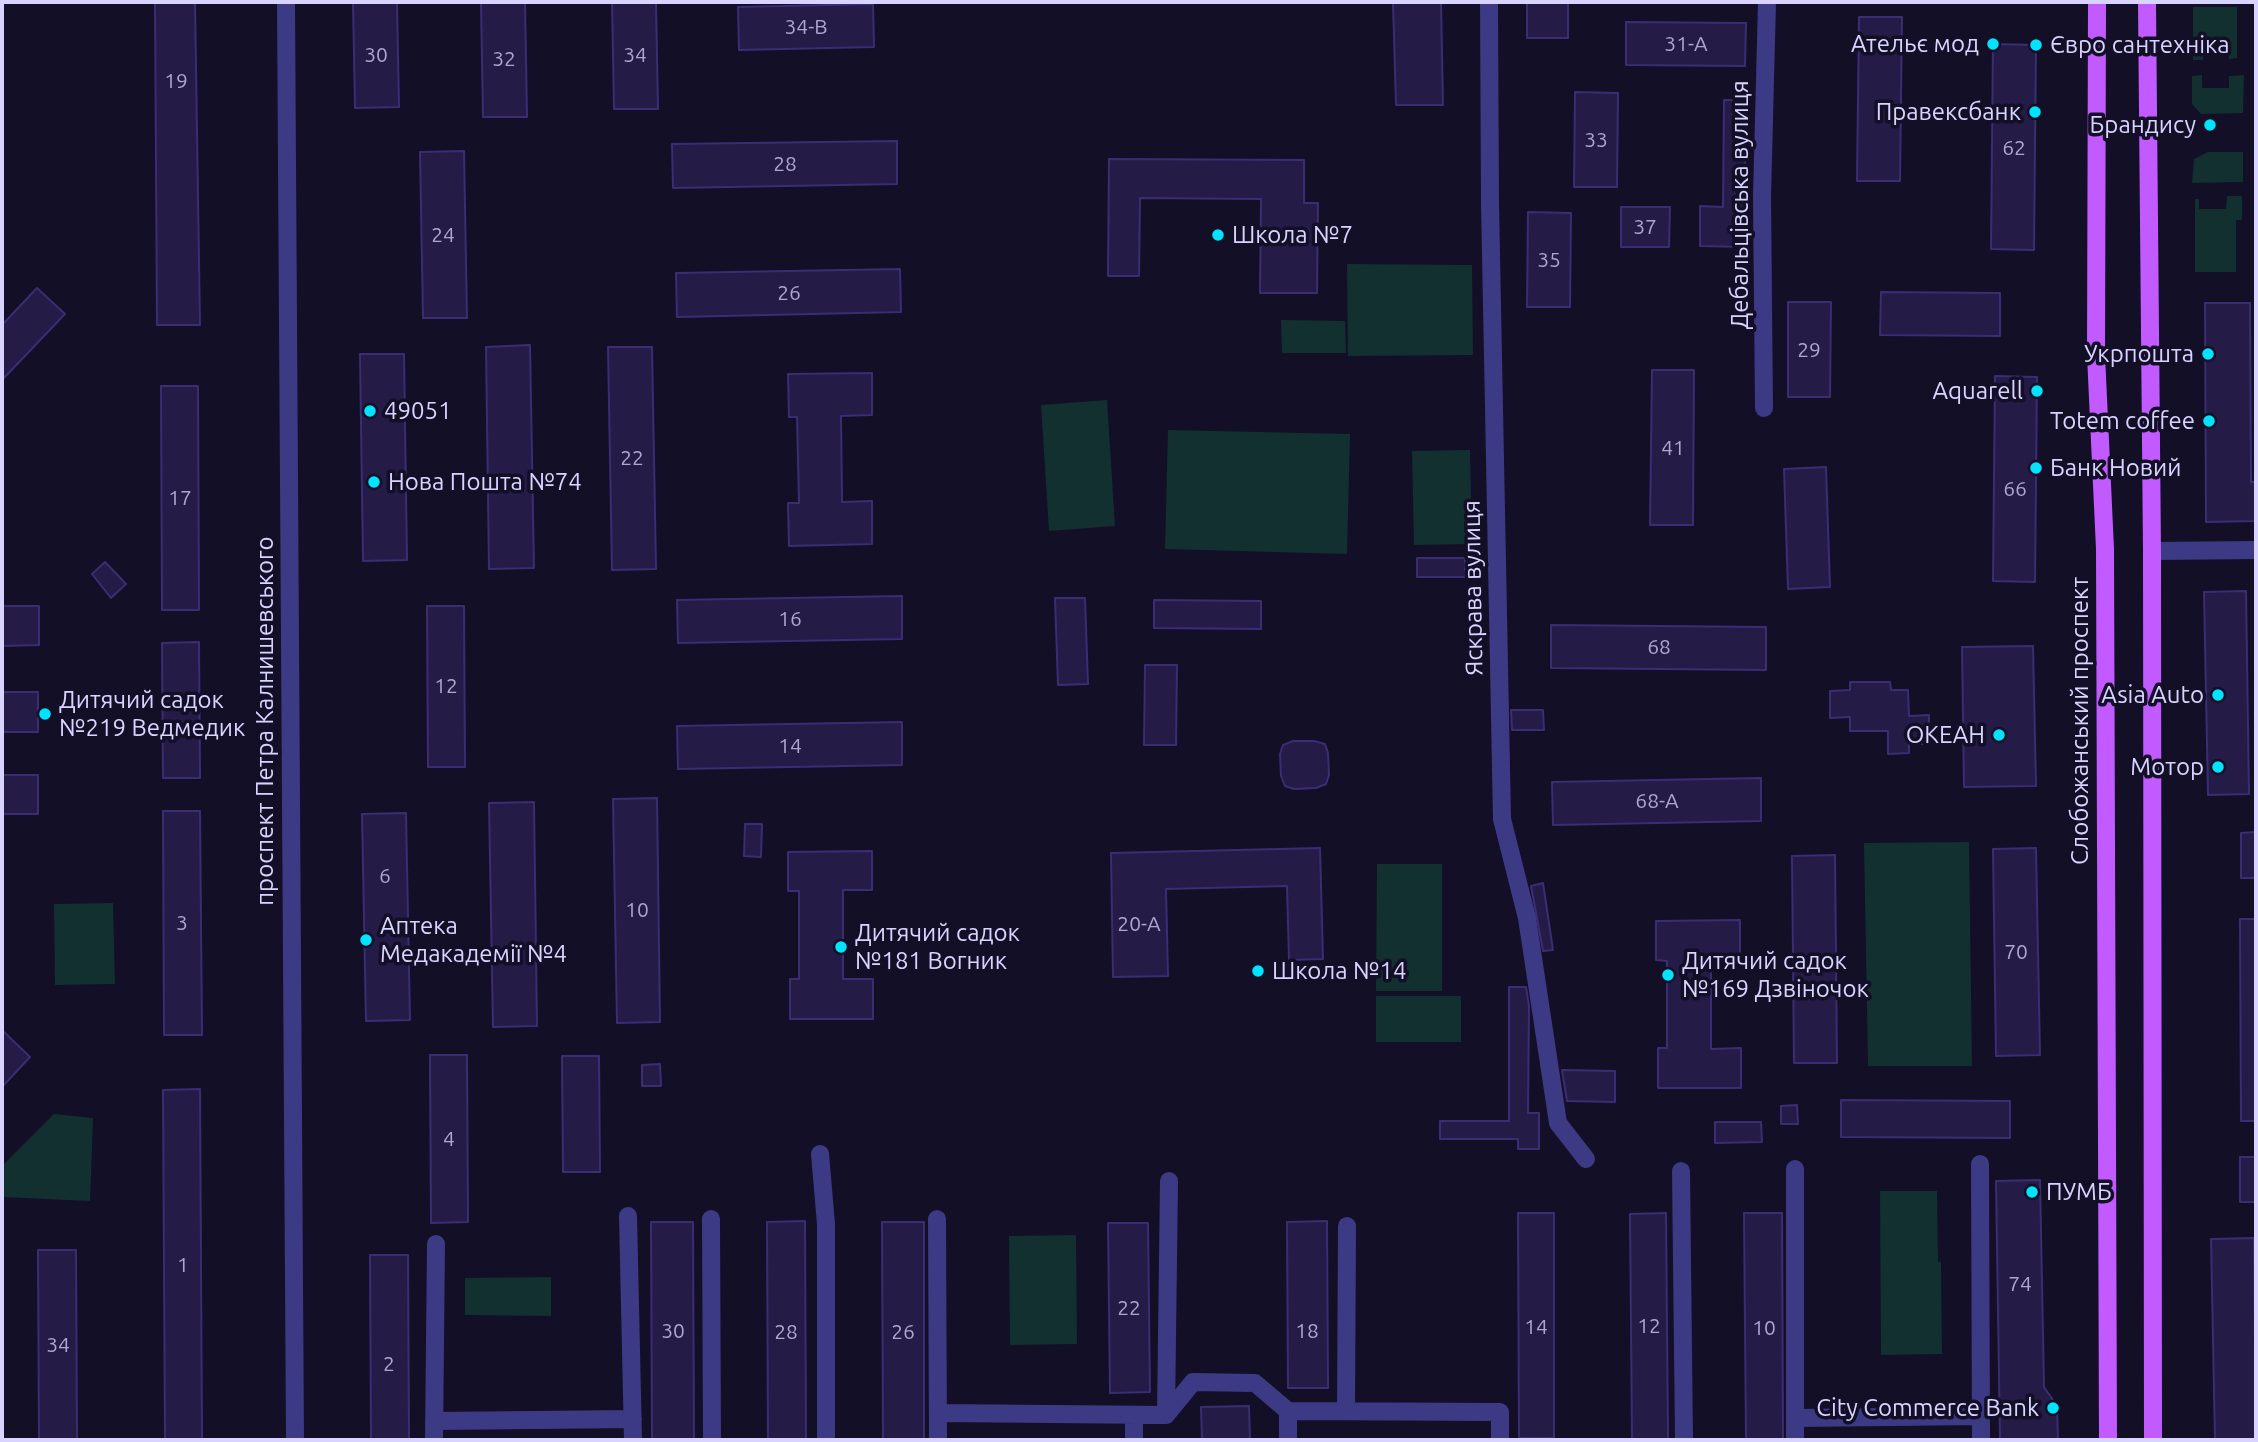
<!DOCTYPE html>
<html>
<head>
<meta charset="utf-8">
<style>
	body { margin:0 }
	#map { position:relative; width:2258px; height:1442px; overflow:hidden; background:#130f26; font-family:Ubuntu,sans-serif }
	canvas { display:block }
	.frame { position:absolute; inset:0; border:4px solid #d9d4ff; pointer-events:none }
</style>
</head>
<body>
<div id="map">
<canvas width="2258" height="1442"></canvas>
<div class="frame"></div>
</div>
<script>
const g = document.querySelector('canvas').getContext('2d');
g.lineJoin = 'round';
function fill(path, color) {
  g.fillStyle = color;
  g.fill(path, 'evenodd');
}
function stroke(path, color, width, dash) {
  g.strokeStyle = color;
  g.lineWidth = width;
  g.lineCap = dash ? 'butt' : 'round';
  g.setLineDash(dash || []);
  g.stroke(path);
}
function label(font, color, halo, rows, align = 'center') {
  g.font = font + ' Ubuntu,sans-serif';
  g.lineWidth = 7;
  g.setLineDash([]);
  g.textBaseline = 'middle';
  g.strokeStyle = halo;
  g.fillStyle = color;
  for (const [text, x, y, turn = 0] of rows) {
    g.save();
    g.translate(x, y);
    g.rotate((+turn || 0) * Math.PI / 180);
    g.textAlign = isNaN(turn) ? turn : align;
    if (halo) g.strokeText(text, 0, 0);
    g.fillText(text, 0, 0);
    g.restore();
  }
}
const green = new Path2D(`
	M2193,7H2237V58L2229,59V48H2204L2203,60H2193Z
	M2202,75V88H2229V76L2244,75L2243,113L2201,114L2192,104V76Z
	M2208,152H2243V182L2192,183L2194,159Z
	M2227,196H2242V220H2236V272H2195V199H2199V209H2226Z
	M1347,264L1472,265L1473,355L1348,356Z
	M1281,320L1345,321L1346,353H1282Z
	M1107,400L1115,526L1049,531L1041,405Z
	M1168,430L1350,434L1347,554L1165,549Z
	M1470,450L1472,544L1414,545L1412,451Z
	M1969,842L1972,1066H1868L1864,843Z
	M1377,864H1442V991H1376Z
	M113,903L115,984L55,985L54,904Z
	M1376,996H1461V1042H1376Z
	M54,1114L93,1118L90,1201L2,1197V1166Z
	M1880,1191H1937L1938,1262H1941L1942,1354L1881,1355Z
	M1076,1235L1077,1344L1010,1345L1009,1236Z
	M551,1277V1316L465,1315V1278Z`);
const building = new Path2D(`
	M195,2L200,325H157L155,3Z
	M353,2H397L399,107L355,108Z
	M481,2H525L527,117H483Z
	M612,2H656L658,109H614Z
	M1393,2H1441L1443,105H1396Z
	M1527,2H1568V38H1527Z
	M873,4L874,47L739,50L738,7Z
	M1859,17H1902L1900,181H1857Z
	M1626,22L1746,23L1745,66L1626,65Z
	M1993,44L2036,45L2034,250L1991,249Z
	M1575,92L1618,93L1617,187H1574Z
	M1724,100H1746L1744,247L1700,246V206L1723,207Z
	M897,141V184L673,188L672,144Z
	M464,151L467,318H423L420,152Z
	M1109,159L1304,160V203H1318L1317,293H1260L1261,199L1140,198L1139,276H1108Z
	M1621,207H1670L1669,247H1621Z
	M1528,212L1571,213L1570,307H1527Z
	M900,269L901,312L677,317L676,273Z
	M37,288L65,314L2,380V325Z
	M1881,292L2000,293V336L1880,335Z
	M1788,302H1831L1830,397H1788Z
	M2205,303H2250L2251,482H2256V521L2206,522Z
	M530,345L534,568L489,569L486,347Z
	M608,347H652L656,569L612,570Z
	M360,354H404L407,560L363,561Z
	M1652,370H1694L1693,525H1650Z
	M872,373V415L841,416L842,502L872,501V544L789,546L788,503H799L797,417H789L788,374Z
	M1995,376L2037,377L2035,582L1993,581Z
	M161,386H198L199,610H162Z
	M1826,467L1830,587L1788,589L1784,469Z
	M1417,558H1465V577H1417Z
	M105,562L126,584L111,598L92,574Z
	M2246,591L2249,794L2208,795L2204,592Z
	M902,596V639L678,643L677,600Z
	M1055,598H1085L1088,684L1058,685Z
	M1154,600L1261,601V629L1154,628Z
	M2,606H39V645L2,646Z
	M427,606H464L465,767H428Z
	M1551,625L1766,627V670L1551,668Z
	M199,642L200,778H163L162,643Z
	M2033,646L2036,786L1964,787L1962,647Z
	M1145,665H1177L1176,745H1144Z
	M1850,682H1890L1891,690H1908L1909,716L1929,715V744H1909V753L1888,754V731H1850V717L1830,718V691L1850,690Z
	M2,692H38V732H2Z
	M1511,710H1543L1544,730H1512Z
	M902,722V765L678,769L677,726Z
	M1293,741H1314L1325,744L1328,753L1329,775L1326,784L1316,788L1294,789L1285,786L1281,776L1280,754L1283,745Z
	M2,775H38V814H2Z
	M1761,778V821L1553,825L1552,782Z
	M657,798L660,1022L617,1023L613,799Z
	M534,802L537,1026L493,1027L489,803Z
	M163,811H200L202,1035H164Z
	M406,813L410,1020L366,1021L362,814Z
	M745,824H762L761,857L744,856Z
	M2256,832V878H2241V833Z
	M1320,848L1323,959L1289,960L1287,886L1166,889L1168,976L1113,977L1111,853Z
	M2036,848L2040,1055L1996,1056L1993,849Z
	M872,851V890H843V979H873V1019H790V979H799V891H788V852Z
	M1835,855L1837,1063H1794L1792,856Z
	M1543,883L1553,950L1543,951L1531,886Z
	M2240,919H2256V1121H2241Z
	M1740,920V959H1711V1049L1741,1048V1088H1658V1048H1667V961L1656,960V921Z
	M1509,987H1526L1529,1006L1528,1113H1539V1149H1518V1139H1440V1121H1509Z
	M2,1030L30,1057L2,1087Z
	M430,1055H467L468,1222L431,1223Z
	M562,1056H599L600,1172H563Z
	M660,1064L661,1086H642V1065Z
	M1562,1070L1615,1071V1102L1567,1101Z
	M200,1089L202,1440H165L163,1090Z
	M1841,1100L2010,1101V1138L1841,1137Z
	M1797,1105L1798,1124H1781V1106Z
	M1715,1122H1761L1762,1142L1715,1143Z
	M2240,1157H2256V1202H2240Z
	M2040,1180L2044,1387L2057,1406L2058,1440H2000L1996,1181Z
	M1518,1213H1554V1438H1519Z
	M1666,1213L1668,1439H1632L1630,1214Z
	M1744,1213H1782L1783,1439L1746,1440Z
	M805,1221L806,1440H768L767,1222Z
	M1327,1221L1328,1388H1288L1287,1222Z
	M651,1222H693L694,1440H652Z
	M882,1222H924V1440H883Z
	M1108,1223H1148L1150,1392L1110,1393Z
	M2254,1238L2256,1440H2215L2211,1239Z
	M38,1250H76L77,1440H39Z
	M370,1255H408L409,1440H371Z
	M1249,1406L1250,1440H1202L1201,1407Z`);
const minor = new Path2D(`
	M1489,2L1490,203L1502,819L1527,918L1558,1123L1586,1159
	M1764,408L1762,197L1767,2
	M2152,551L2256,550
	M820,1154L826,1224V1440
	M1980,1164L1981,1440
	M1795,1169V1440
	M1681,1171L1684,1440
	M628,1216L633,1440
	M711,1219L712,1440
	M937,1219L938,1440
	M1346,1411L1347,1226
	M938,1413L1166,1415L1193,1382L1255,1383L1288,1411L1500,1412V1440
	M1166,1415L1169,1181
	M1795,1418L1981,1416
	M434,1421L633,1419
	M434,1440L436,1244
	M1134,1440V1415
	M1288,1440V1411`);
const tertiary = new Path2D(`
	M286,2L295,1440`);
const primary = new Path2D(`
	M2097,2L2096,355L2105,549L2108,1440
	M2147,2L2152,551L2153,1440`);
const markers = [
	[1993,44,7,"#00e5ff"],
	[2036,45,7,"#00e5ff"],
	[2035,112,7,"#00e5ff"],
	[2210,125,7,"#00e5ff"],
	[1218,235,7,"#00e5ff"],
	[2208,354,7,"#00e5ff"],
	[2037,391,7,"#00e5ff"],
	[370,411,7,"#00e5ff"],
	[2209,421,7,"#00e5ff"],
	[2036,468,7,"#00e5ff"],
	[374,482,7,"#00e5ff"],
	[2218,695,7,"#00e5ff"],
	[45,714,7,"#00e5ff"],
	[1999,735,7,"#00e5ff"],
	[2218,767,7,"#00e5ff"],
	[366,940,7,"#00e5ff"],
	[841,947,7,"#00e5ff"],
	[1258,971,7,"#00e5ff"],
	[1668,975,7,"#00e5ff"],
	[2032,1192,7,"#00e5ff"],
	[2053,1408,7,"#00e5ff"]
];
const numberNames = [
	["34-В",806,27],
	["31-А",1686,44],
	["30",376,55],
	["34",635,55],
	["32",504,59],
	["19",176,81],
	["33",1596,140],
	["62",2014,148],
	["28",785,164],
	["37",1645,227],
	["24",443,235],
	["35",1549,260],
	["26",789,293],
	["29",1809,350],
	["41",1673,448],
	["22",632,458],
	["66",2015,489],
	["17",180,498],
	["16",790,619],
	["68",1659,647],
	["12",446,686],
	["14",790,746],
	["68-А",1657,801],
	["6",385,876],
	["10",637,910],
	["3",182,923],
	["20-А",1139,924],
	["70",2016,952],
	["4",449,1139],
	["1",183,1265],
	["74",2020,1284],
	["22",1129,1308],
	["12",1649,1326],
	["14",1536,1327],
	["10",1764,1328],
	["30",673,1331],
	["18",1307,1331],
	["28",786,1332],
	["26",903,1332],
	["34",58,1345],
	["2",389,1364]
];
const poiNames = [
	["Ательє мод",1979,44,"right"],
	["Євро сантехніка",2050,45],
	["Правексбанк",2021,112,"right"],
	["Брандису",2196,125,"right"],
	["Школа №7",1232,235],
	["Укрпошта",2194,354,"right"],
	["Aquarell",2023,391,"right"],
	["49051",384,411],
	["Totem coffee",2195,421,"right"],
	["Банк Новий",2050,468],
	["Нова Пошта №74",388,482],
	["Asia Auto",2204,695,"right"],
	["Дитячий садок",59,700],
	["№219 Ведмедик",59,728],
	["ОКЕАН",1985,735,"right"],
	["Мотор",2204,767,"right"],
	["Аптека",380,926],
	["Медакадемії №4",380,954],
	["Дитячий садок",855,933],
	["№181 Вогник",855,961],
	["Дитячий садок",1682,961],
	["№169 Дзвіночок",1682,989],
	["Школа №14",1272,971],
	["ПУМБ",2046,1192],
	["City Commerce Bank",2039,1408,"right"]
];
const streetNames = [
	["Дебальцівська вулиця",1740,205,-90],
	["Яскрава вулиця",1473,588,-91],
	["проспект Петра Калнишевського",265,721,-90],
	["Слобожанський проспект",2080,721,-90]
];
fill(green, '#12302f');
fill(building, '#241b47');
stroke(building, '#3b2d73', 2);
stroke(minor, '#3d3a85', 18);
stroke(tertiary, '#3d3a85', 18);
stroke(primary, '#c25bff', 18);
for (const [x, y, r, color] of markers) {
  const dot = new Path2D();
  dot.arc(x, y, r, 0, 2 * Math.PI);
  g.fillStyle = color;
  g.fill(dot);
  stroke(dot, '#130f26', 2.5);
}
label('21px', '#aca6d1', null, numberNames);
label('24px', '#d9d4ff', '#130f26', poiNames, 'left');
label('24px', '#d9d4ff', '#130f26', streetNames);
</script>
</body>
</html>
